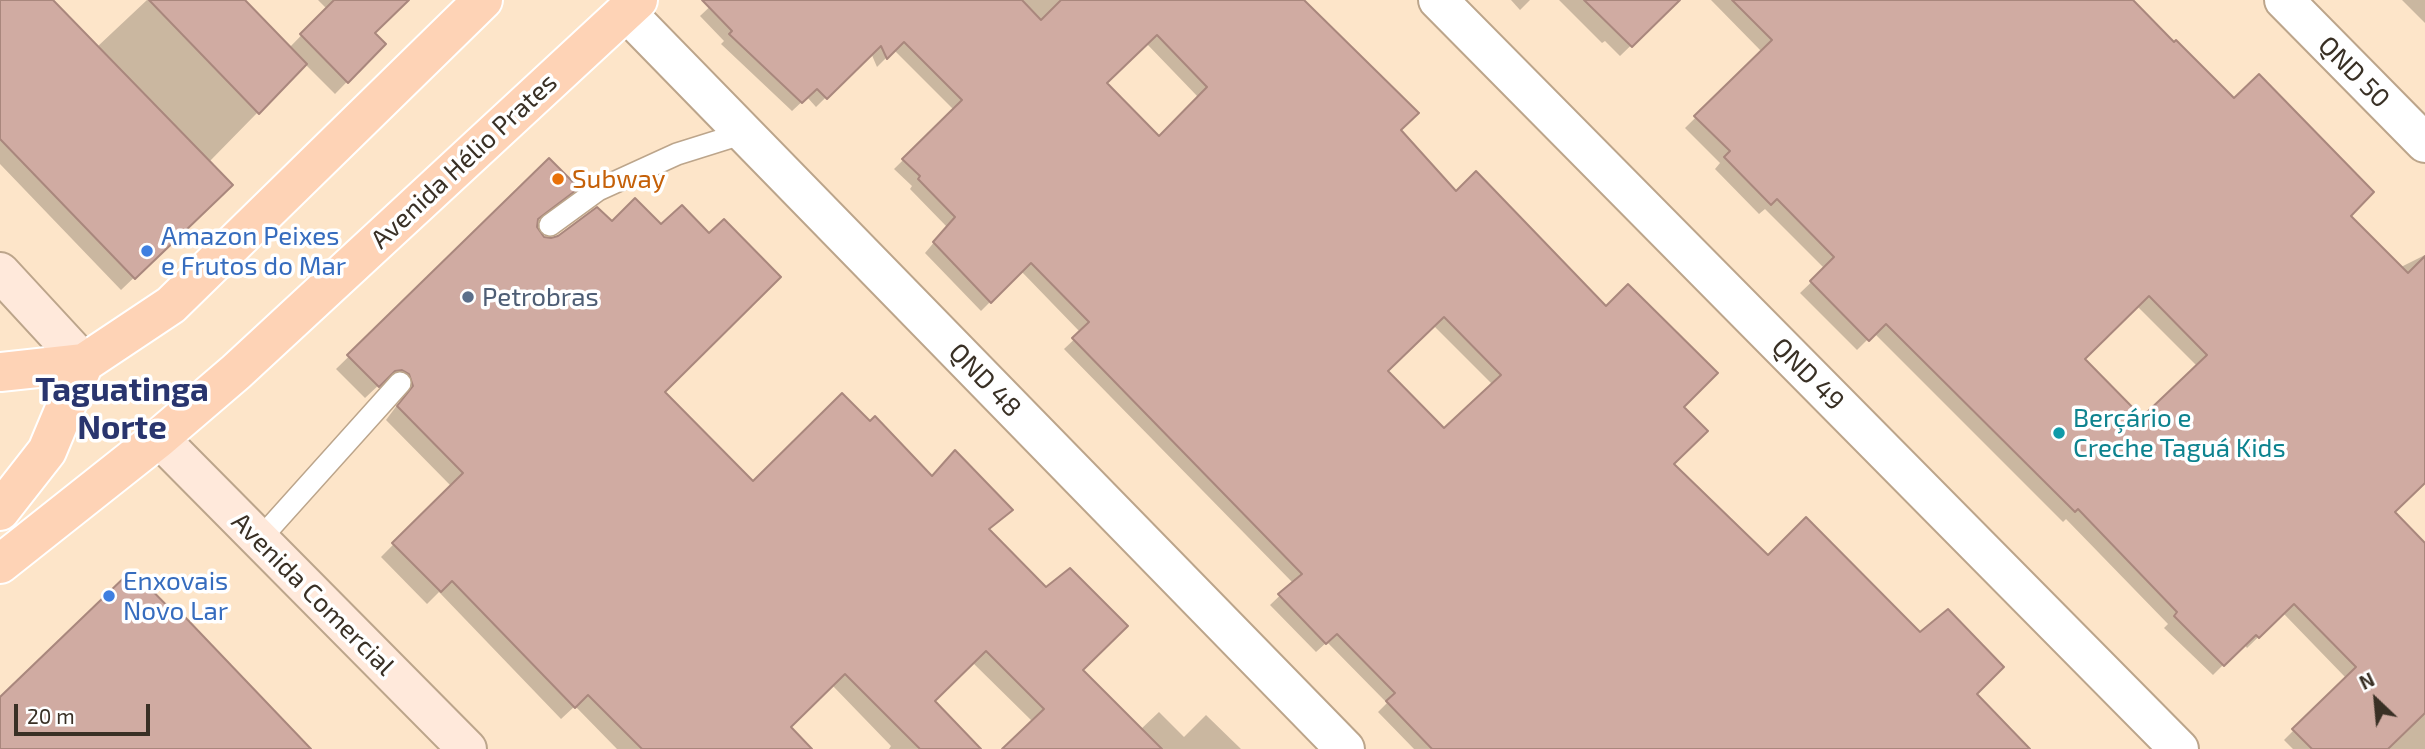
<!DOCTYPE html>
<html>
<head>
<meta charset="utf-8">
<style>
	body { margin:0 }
	#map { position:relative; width:2425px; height:749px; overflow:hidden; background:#fde5c9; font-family:"Exo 2",sans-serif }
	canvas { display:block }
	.north { position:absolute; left:2341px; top:665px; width:70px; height:70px; -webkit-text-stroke:5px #fff; paint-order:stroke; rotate:334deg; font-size:19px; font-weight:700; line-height:28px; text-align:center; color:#393025 }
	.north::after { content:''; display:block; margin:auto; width:24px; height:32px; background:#393025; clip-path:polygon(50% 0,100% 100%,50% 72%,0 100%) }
	.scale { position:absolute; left:14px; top:704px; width:136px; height:32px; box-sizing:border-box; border:4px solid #393025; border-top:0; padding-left:9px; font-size:21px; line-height:24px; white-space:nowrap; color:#393025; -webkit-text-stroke:5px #fff; paint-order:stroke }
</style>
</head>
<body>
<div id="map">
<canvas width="2425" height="749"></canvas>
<div class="north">N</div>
<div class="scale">20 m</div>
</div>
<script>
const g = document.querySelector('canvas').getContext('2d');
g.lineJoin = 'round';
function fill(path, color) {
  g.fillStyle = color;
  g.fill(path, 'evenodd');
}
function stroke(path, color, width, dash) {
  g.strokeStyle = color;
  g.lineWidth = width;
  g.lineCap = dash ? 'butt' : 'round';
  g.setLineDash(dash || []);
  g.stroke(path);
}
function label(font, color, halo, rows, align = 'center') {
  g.font = font + ' "Exo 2",sans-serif';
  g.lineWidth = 7;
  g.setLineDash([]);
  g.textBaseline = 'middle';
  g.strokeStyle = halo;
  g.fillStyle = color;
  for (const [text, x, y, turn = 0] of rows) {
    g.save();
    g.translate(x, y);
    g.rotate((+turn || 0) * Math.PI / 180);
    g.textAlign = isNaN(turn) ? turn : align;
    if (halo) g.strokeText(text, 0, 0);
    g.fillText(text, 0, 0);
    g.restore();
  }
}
const shadow = new Path2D(`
	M0,0H51L97,47L147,0H242L289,48L327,9L318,0H407L373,33L384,44L335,94L305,64L209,162L231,185L121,290L0,164Z
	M717,0H1302L1399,130L1456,193L1682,407L1672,464L1768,558L1974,694L2028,749H1414L1378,712L1387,703L1327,642L1316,652L1270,605L1293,583L1064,349L1081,333L1021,271L981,311L925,253L947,227L910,189L912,186L894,169L954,110L894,50L877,67L871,53L816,107L807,97L792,111L721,44L724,41L700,16ZM1146,43L1199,98L1159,139L1105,84ZM1433,325L1493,385L1444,431L1386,371Z
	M1511,0H1530L1520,10Z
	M1559,0H1678L1620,56L1605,41L1602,43Z
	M1711,0H2131L2399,268L2425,255V481L2393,512L2425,546V749H2293L2284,740L2346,678L2283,613L2247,648L2244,644L2213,675L2164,628L2168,624L2066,519L2063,522L1874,333L1857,350L1800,293L1825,269L1765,209L1759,214L1715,169L1720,163L1685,128L1762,52ZM2137,306L2197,366L2142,419L2082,359Z
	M2402,0H2425V23Z
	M549,161L576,188L536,222L535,228L663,392L753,483L931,478L1011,510L989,530L1081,670L1140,730L1159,712L1184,737L1206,715L1241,749H1005L1033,722L972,662L933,701L979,749H889L891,746L832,685L789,727L810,749H617L575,706L561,719L439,592L427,604L381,557L451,486L386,420L401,400L397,386L389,382L381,383L365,398L336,369Z`);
const building = new Path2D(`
	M0,0H53L233,185L135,279L0,139Z
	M149,0H245L307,64L259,114Z
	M334,0H409L375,33L386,44L348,83L300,34Z
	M702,0H1022L1041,20L1061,0H1304L1419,113L1401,130L1456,191L1476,171L1606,306L1628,284L1718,373L1684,407L1708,431L1674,464L1768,555L1806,517L1920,632L1948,609L2004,667L1977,694L2030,749H1432L1386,701L1395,693L1337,634L1326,644L1278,594L1302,574L1072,338L1089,322L1031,263L991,303L933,242L955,217L918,179L920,176L902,159L962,100L904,42L887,59L881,46L827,99L817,89L802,103L729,34L732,31ZM1157,35L1207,87L1159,136L1107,83ZM1444,317L1501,375L1444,428L1388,371Z
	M1584,0H1680L1632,47Z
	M1732,0H2133L2174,42L2176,40L2234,98L2259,74L2374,192L2351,216L2408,273L2425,256V483L2395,512L2425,543V713L2388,749H2312L2292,729L2356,667L2294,604L2259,638L2256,635L2224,666L2174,616L2177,612L2078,509L2075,512L1886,324L1869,341L1810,281L1834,257L1777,199L1771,205L1724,157L1730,151L1694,116L1772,40ZM2149,296L2207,355L2142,417L2085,359Z
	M549,158L579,188L538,219L537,227L544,237L551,238L558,236L597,207L612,221L635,198L661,224L682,205L709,233L724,219L781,277L665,392L753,481L842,393L870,421L875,416L932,476L955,450L1013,510L989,529L1046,587L1070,568L1128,626L1083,670L1162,749H1002L1044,709L986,651L935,701L981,749H920L845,674L791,727L812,749H642L588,695L575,708L452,581L441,592L392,543L463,473L397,406L413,386L409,374L402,370L395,371L379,387L347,355Z
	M132,570L180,619L184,616L311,749H0V697Z`);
const service = new Path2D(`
	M550,225L598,190L677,154L744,133
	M259,540L400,383`);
const minor = new Path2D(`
	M1438,0L2179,749
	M2284,0L2425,143
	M626,12L1345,749`);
const secondary = new Path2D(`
	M0,272L84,363
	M159,438L467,749`);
const primary = new Path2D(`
	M0,372L84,363L171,305L483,0
	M0,511L47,451L84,363
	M0,564L159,438L236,372L638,0`);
const markers = [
	[558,179,7,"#e8710a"],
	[147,251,7,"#3f7fe0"],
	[468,297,7,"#5c6f8a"],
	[2059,433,7,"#0f9aa8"],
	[109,596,7,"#3f7fe0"]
];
const streetNames = [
	["QND 50",2354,72,45],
	["Avenida Hélio Prates",464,161,-43],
	["QND 49",1808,374,45],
	["QND 48",985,380,46],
	["Avenida Comercial",313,594,45]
];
const foodNames = [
	["Subway",572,179]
];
const shopNames = [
	["Amazon Peixes",161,236],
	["e Frutos do Mar",161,266],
	["Enxovais",123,581],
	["Novo Lar",123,611]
];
const serviceNames = [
	["Petrobras",482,297]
];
const cultureNames = [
	["Berçário e",2073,418],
	["Creche Taguá Kids",2073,448]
];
const districtNames = [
	["Taguatinga",122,390],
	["Norte",122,428]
];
fill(shadow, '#0003');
fill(building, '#d0aba2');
stroke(building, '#a9877d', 2);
stroke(service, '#bca58b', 24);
stroke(minor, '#bca58b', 42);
stroke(secondary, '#bca58b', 42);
stroke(primary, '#fff', 42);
stroke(service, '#fff', 21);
stroke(minor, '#fff', 38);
stroke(secondary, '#ffe9db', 38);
stroke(primary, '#fed3b6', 38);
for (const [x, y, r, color] of markers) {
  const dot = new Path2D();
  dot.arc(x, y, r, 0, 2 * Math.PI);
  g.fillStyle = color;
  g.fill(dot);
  stroke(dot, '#fff', 2.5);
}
label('26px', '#393025', '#fff', streetNames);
label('26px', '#c56008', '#fff', foodNames, 'left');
label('26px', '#366cbe', '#fff', shopNames, 'left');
label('26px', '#4e5e75', '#fff', serviceNames, 'left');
label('26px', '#0d838f', '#fff', cultureNames, 'left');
label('bold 33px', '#29356e', '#fff', districtNames);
</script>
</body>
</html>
